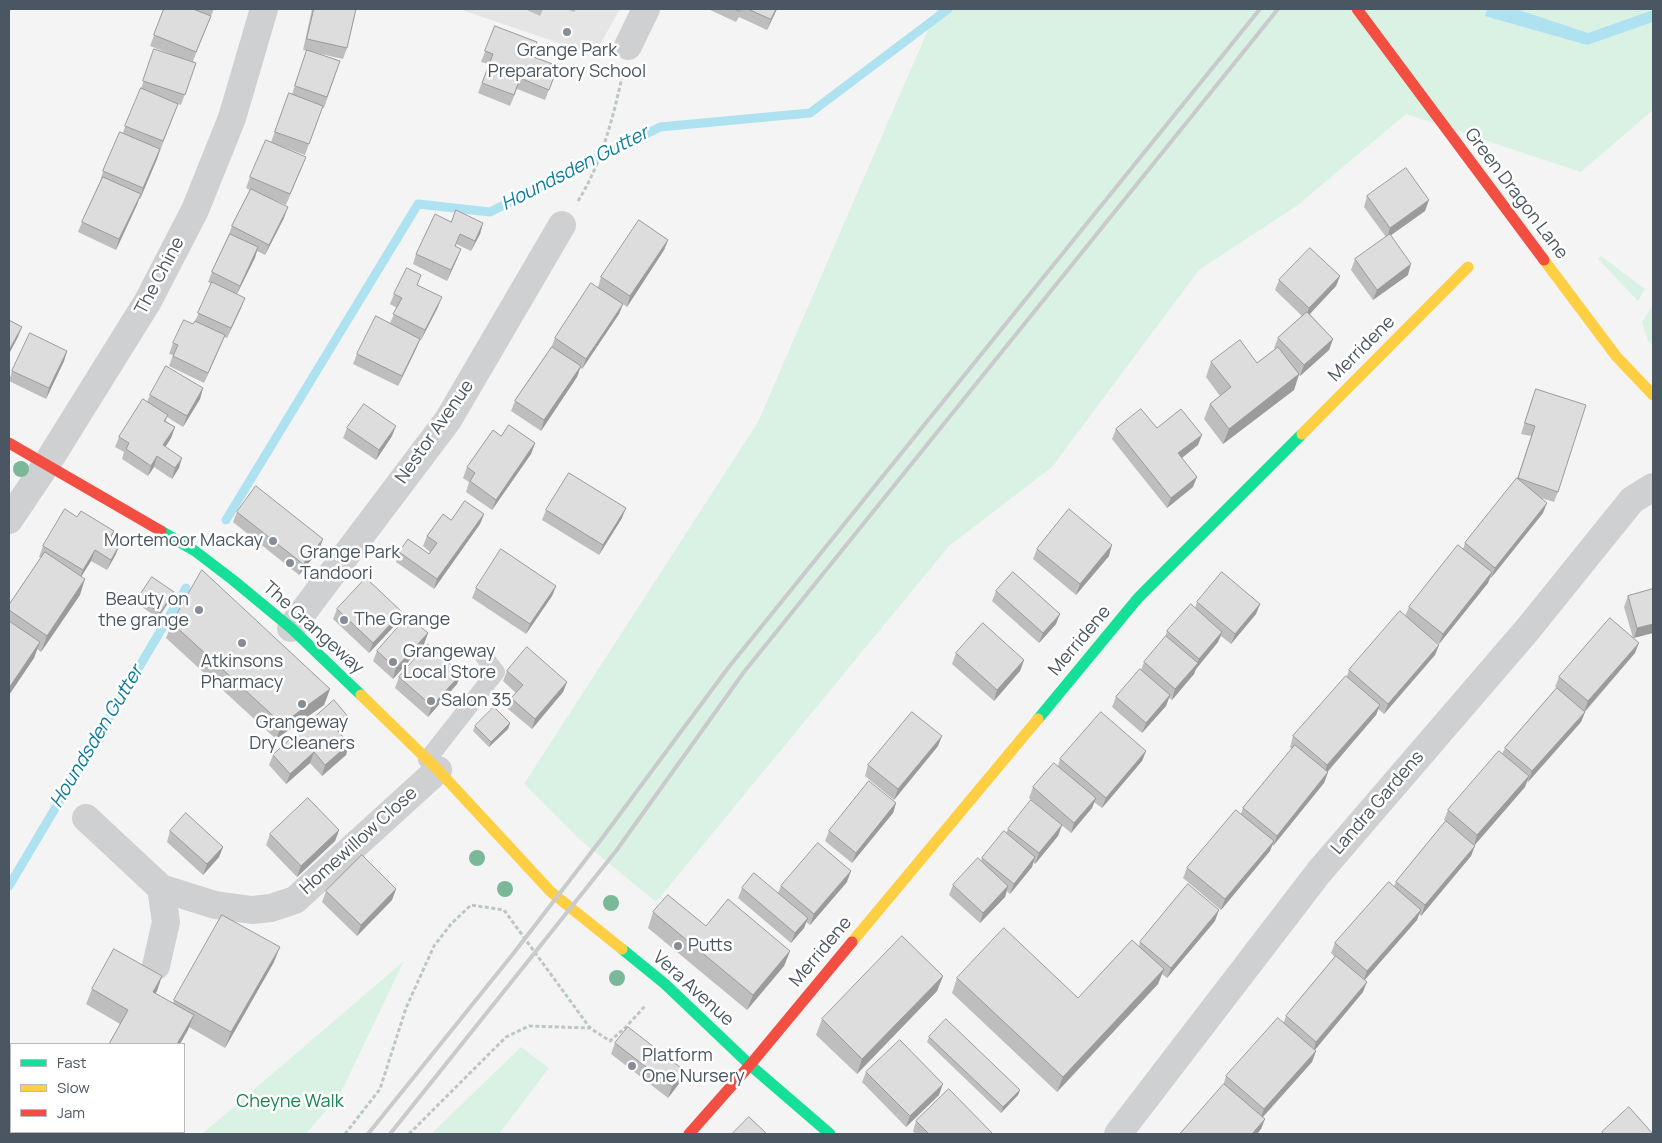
<!DOCTYPE html>
<html>
<head>
<meta charset="utf-8">
<style>
	body { margin:0 }
	#map { position:relative; width:1662px; height:1143px; overflow:hidden; background:#f4f4f4; font-family:Manrope,sans-serif }
	canvas { display:block }
	.frame { position:absolute; inset:0; border:10px solid #4a5661; pointer-events:none }
	.legend { position:absolute; left:10px; top:1043px; width:175px; height:90px; box-sizing:border-box; background:#fff; border:1px solid #b7bbc0; margin:0; padding:6px 9px; list-style:none; font-size:15px; color:#4a5661 }
	.legend li { display:flex; align-items:center; gap:10px; height:25px }
	.legend b { width:25px; border:1px solid #b7bbc0 }
</style>
</head>
<body>
<div id="map">
<canvas width="1662" height="1143"></canvas>
<div class="frame"></div>
<ul class="legend">
<li><b style="height:6px;background:#16e098"></b>Fast</li>
<li><b style="height:6px;background:#ffcf43"></b>Slow</li>
<li><b style="height:6px;background:#f24e42"></b>Jam</li>
</ul>
</div>
<script>
const g = document.querySelector('canvas').getContext('2d');
g.lineJoin = 'round';
function fill(path, color) {
  g.fillStyle = color;
  g.fill(path, 'evenodd');
}
function stroke(path, color, width, dash) {
  g.strokeStyle = color;
  g.lineWidth = width;
  g.lineCap = dash ? 'butt' : 'round';
  g.setLineDash(dash || []);
  g.stroke(path);
}
function label(font, color, halo, rows, align = 'center') {
  g.font = font + ' Manrope,sans-serif';
  g.lineWidth = 5;
  g.setLineDash([]);
  g.textBaseline = 'middle';
  g.strokeStyle = halo;
  g.fillStyle = color;
  for (const [text, x, y, turn = 0] of rows) {
    g.save();
    g.translate(x, y);
    g.rotate((+turn || 0) * Math.PI / 180);
    g.textAlign = isNaN(turn) ? turn : align;
    if (halo) g.strokeText(text, 0, 0);
    g.fillText(text, 0, 0);
    g.restore();
  }
}
const education = new Path2D(`
	M459,9H620L594,55Z`);
const green = new Path2D(`
	M937,9H1653V110L1581,172L1406,114L1298,205L1199,270L1052,467L949,546L656,902L578,838L524,784L758,422Z
	M1601,256L1645,289L1638,301L1598,259Z
	M1653,305V346L1648,341L1642,322Z
	M404,961L340,1094L306,1134H202Z
	M521,1047L549,1068L499,1134H431Z`);
const water = new Path2D(`
	M1487,9H1516L1588,33L1653,10V22L1587,45L1485,16Z`);
const stream = new Path2D(`
	M226,520L418,204L490,212L660,127L810,113L948,9
	M9,886L186,588`);
const path = new Path2D(`
	M578,201C602,163 613,117 623,73
	M345,1134L380,1089L406,1008L434,946L451,924L471,905L504,910L590,1028L610,1041L626,1027L646,1005
	M409,1134L506,1037L529,1026L590,1028`);
const lane = new Path2D(`
	M427,760L496,672L485,658`);
const street = new Path2D(`
	M628,46L646,9
	M9,520L46,465L148,301L195,210L232,118L264,9
	M291,628L448,420L562,225
	M86,818L161,888L215,905L252,910L271,908L295,900L438,770
	M156,966L166,922L161,888
	M1118,1134L1319,872L1528,629L1632,500L1653,487`);
const fast = new Path2D(`
	M161,531L195,551L233,580L291,628L361,695
	M1038,719L1138,598L1302,434
	M622,949L665,984L750,1065L830,1134`);
const slow = new Path2D(`
	M1544,260L1616,356L1653,395
	M1302,434L1468,267
	M361,695L438,770L551,892L622,949
	M852,942L1038,719`);
const jam = new Path2D(`
	M1357,9L1544,260
	M9,443L161,531
	M689,1134L750,1065L852,942`);
const rail = new Path2D(`
	M368,1134L513,954L603,837L728,668L1260,9
	M390,1134L616,851L744,672L1278,9`);
const trees = [
	[21,469],
	[477,858],
	[505,889],
	[611,903],
	[617,978]
];
const wall = new Path2D(`
	M164,9H214L193,61L196,63L181,105L178,104L157,159L140,199H139L116,250L78,232L82,222L100,182L103,171L123,132L140,92L154,49L173,55L150,46Z
	M312,9H356L347,48L343,59L312,52L340,61L324,108L322,107L305,155L278,145L302,167L286,205L265,196L284,218L265,255L257,251L237,294L241,308L227,338L224,337L204,383L169,366L173,355L169,354L173,343L193,324L195,321L212,284L208,282L212,272L228,237L232,226L250,190L246,188L250,177L271,142L289,93L292,94L307,51L303,50Z
	M525,9H543L540,16Z
	M566,9H576L574,12Z
	M708,9H777L767,30L739,17L736,22Z
	M495,26L532,56L558,66L545,100L517,89L510,106L478,93L489,64L481,62Z
	M1367,196L1425,211L1391,235L1408,275L1373,300L1351,270L1355,259L1386,237L1364,207Z
	M451,222L483,223L480,234L471,251L456,244L455,246L461,249L457,259L447,281L413,264L416,254Z
	M668,240L664,250L627,307L623,304L619,314L582,369L580,368L577,377L541,431L511,411L515,401L551,348L555,338L598,287L601,277Z
	M1340,276L1336,286L1310,314L1333,339L1329,350L1300,376L1299,375L1294,390L1223,444L1204,419L1210,404L1220,396L1206,377L1211,362L1257,363L1275,349L1274,348L1278,338L1302,316L1275,290L1279,280Z
	M418,285L438,307L421,340H420L416,349L398,386L353,364L357,354L390,323L397,308L390,304L394,294Z
	M67,351L64,361L46,399L9,381L12,371Z
	M203,388L200,399L183,427L167,417L166,421L175,427L171,438L165,447L179,468L172,479L154,467L148,476L122,459L124,452L115,447L119,437L147,402L150,395Z
	M1532,399L1558,492L1554,502L1541,498L1543,513L1491,578H1490L1488,583L1439,644L1424,632L1439,645L1435,655L1384,714L1378,709L1376,715L1327,771L1328,772L1324,783L1273,846L1272,845L1270,851L1221,910L1183,878L1187,868L1241,814L1243,808L1292,749L1290,747L1293,736L1347,676L1349,670L1405,616L1409,607L1463,549L1465,543L1517,479L1531,436L1521,434Z
	M347,428L392,436L376,460L343,438Z
	M1157,428L1198,445L1182,458L1193,487L1167,508L1112,439L1116,429Z
	M501,436L535,443L531,454L492,510L466,492L469,482L463,478L467,467Z
	M546,510L622,518L599,555L542,520Z
	M237,512L319,550L299,575L233,522Z
	M484,514L480,524L434,589L396,562L399,552L429,554L430,552L423,546L427,536L451,520Z
	M77,517L114,531L111,538L116,554L107,570L91,561L81,577L80,595L41,652L37,649L34,658L9,695V605L41,558L39,557L43,546Z
	M1037,549L1109,556L1076,595L1033,559Z
	M556,586L552,596L526,634L472,598L476,588Z
	M1653,589L1634,638L1635,653L1585,712L1581,722L1528,782L1527,781L1525,787L1474,845L1471,856L1421,916L1419,914L1417,920L1364,980L1363,992L1315,1050L1316,1051L1312,1062L1263,1117L1261,1129L1257,1134H1180L1223,1086L1226,1076L1284,1022L1286,1016L1335,957L1331,953L1335,943L1394,886L1396,882L1446,821L1444,820L1448,810L1502,754L1505,748L1557,688L1555,687L1559,677L1633,638L1624,607L1628,596Z
	M996,591L1056,624L1039,643L992,601Z
	M172,597L158,618L136,603L138,598Z
	M1197,602L1260,604L1256,614L1231,644L1221,636L1218,642L1196,669L1194,674L1172,700L1169,698L1166,706L1142,733L1112,707L1116,697L1141,670L1144,662L1165,638L1167,631L1195,608Z
	M337,609L398,622L369,653L333,619Z
	M172,623L330,689L324,705L276,739L166,638Z
	M428,633L424,644L393,679L373,661L377,651Z
	M956,653L1024,660L1020,671L994,701L952,664Z
	M507,671L567,682L563,692L532,729L508,709L511,698L516,693L503,681Z
	M461,674L457,684L428,717L395,688L399,677Z
	M510,723L508,729L489,747L473,731L475,726Z
	M346,730L341,734L349,744L346,755L322,776L310,763L286,784L269,765L273,755Z
	M938,746L894,800L865,776L868,765Z
	M1146,751L1142,761L1102,808L1094,802L1092,808L1071,833L1029,798L1033,787L1058,766L1060,759Z
	M896,803L893,813L852,863L825,841L829,831Z
	M1062,825L1058,836L1035,864L1033,862L1032,867L1010,894L1007,891L1005,897L980,923L949,895L953,885L981,861L982,858L1006,833L1008,829Z
	M339,830L335,841L297,877L266,845L270,834Z
	M170,831L223,847L219,857L203,875L167,842Z
	M847,882L810,925L806,922L804,928L791,943L738,898L742,888L778,893L781,886Z
	M396,889L392,900L357,936L322,902L326,891Z
	M653,912L790,951L784,966L747,1010L648,928Z
	M1215,921L1167,978L1162,974L1158,984L1057,1092L952,993L957,978L1078,998L1139,946L1140,942Z
	M274,962L225,1048L189,1027L180,1044H109L120,1024L86,1004L92,989L162,976L155,994L173,1003L174,1000Z
	M943,976L937,991L857,1074L816,1035L822,1019Z
	M929,1037L1020,1090L1018,1095L1001,1113L927,1042Z
	M615,1043L685,1071L681,1081L668,1098L611,1054Z
	M866,1072L939,1095L906,1127L862,1082Z
	M916,1121L993,1134H915L913,1131Z`);
const shadedWall = new Path2D(`
	M776,9H777L767,30L771,19Z
	M160,149L157,159L140,199L143,188Z
	M141,194L137,205L116,250L119,239Z
	M1429,200L1425,211L1387,238L1390,228Z
	M288,207L284,218L265,255L269,245Z
	M483,223L480,234L471,251L475,241Z
	M668,240L664,250L627,307L630,296Z
	M258,247L255,258L236,296L240,286Z
	M461,249L457,259L447,281L451,270Z
	M1411,264L1408,275L1373,300L1377,290Z
	M1340,276L1336,286L1305,319L1309,308Z
	M442,297L438,307L421,340L425,330Z
	M245,298L241,308L227,338L231,328Z
	M623,304L619,314L582,369L586,359Z
	M22,327L18,337L9,354V350Z
	M225,335L221,345L204,383L208,373Z
	M420,339L416,349L398,386L402,376Z
	M1333,339L1329,350L1300,376L1304,365Z
	M67,351L64,361L46,399L49,388Z
	M581,366L577,377L541,431L544,420Z
	M1299,374L1294,390L1223,444L1229,429Z
	M203,388L200,399L183,427L187,416Z
	M396,426L392,436L376,460L379,450Z
	M175,427L171,438L160,456L163,445Z
	M1202,435L1198,445L1174,464L1178,453Z
	M535,443L531,454L492,510L496,500Z
	M157,456L154,467L148,476L151,466Z
	M182,458L179,468L172,479L175,468Z
	M1197,477L1193,487L1167,508L1171,498Z
	M1547,503L1543,513L1491,578L1495,568Z
	M626,508L622,518L599,555L603,545Z
	M484,514L480,524L434,589L437,579Z
	M323,539L319,550L299,575L303,564Z
	M120,544L116,554L107,570L111,560Z
	M1112,545L1109,556L1076,595L1080,584Z
	M95,550L91,561L79,580L83,570Z
	M1492,572L1488,583L1439,644L1443,634Z
	M85,579L80,595L41,652L47,636Z
	M556,586L552,596L526,634L530,624Z
	M174,592L172,597L158,618L160,613Z
	M1260,604L1256,614L1231,644L1235,634Z
	M402,612L398,622L369,653L373,643Z
	M1060,614L1056,624L1039,643L1043,633Z
	M1653,624V633L1634,638L1637,628Z
	M1222,632L1218,642L1196,669L1194,674L1172,700L1175,689L1197,664L1199,659Z
	M428,633L424,644L393,679L396,668Z
	M40,642L34,658L9,695V688Z
	M1639,643L1635,653L1584,712L1588,701Z
	M1439,645L1435,655L1384,714L1388,704Z
	M1024,660L1020,671L994,701L997,690Z
	M461,674L457,684L428,717L432,706Z
	M567,682L563,692L532,729L535,719Z
	M330,689L324,705L276,739L282,724Z
	M1170,695L1166,706L1142,733L1146,723Z
	M1380,705L1376,715L1324,776L1327,765Z
	M1585,712L1581,722L1528,782L1532,771Z
	M350,719L346,730L333,741L337,730Z
	M510,723L508,729L489,747L491,742Z
	M942,736L938,746L894,800L898,789Z
	M349,744L346,755L322,776L325,765Z
	M1146,751L1142,761L1102,808L1106,798Z
	M314,752L310,763L286,784L290,774Z
	M1328,772L1324,783L1273,846L1277,836Z
	M1529,776L1525,787L1474,846L1477,835Z
	M1096,798L1092,808L1071,833L1074,823Z
	M896,803L893,813L852,863L856,853Z
	M1062,825L1058,836L1035,864L1039,853Z
	M339,830L335,841L297,877L301,866Z
	M1274,841L1270,851L1221,910L1225,899Z
	M1475,846L1471,856L1421,916L1425,905Z
	M223,847L219,857L203,875L207,864Z
	M1035,857L1032,867L1010,894L1014,884Z
	M851,871L847,882L810,925L814,914Z
	M1008,886L1005,897L980,923L983,913Z
	M396,889L392,900L357,936L361,925Z
	M1219,910L1215,921L1167,978L1171,968Z
	M1421,910L1417,920L1363,982L1367,971Z
	M808,918L804,928L791,943L795,933Z
	M280,947L274,962L225,1048L231,1032Z
	M790,951L784,966L747,1010L753,995Z
	M1164,969L1158,984L1057,1092L1063,1077Z
	M162,976L157,991L147,1008L153,992Z
	M943,976L937,991L857,1074L862,1059Z
	M1367,982L1363,992L1313,1052L1316,1042Z
	M194,1015L188,1030L180,1044H177Z
	M1316,1051L1312,1062L1260,1120L1264,1109Z
	M685,1071L681,1081L668,1098L672,1087Z
	M943,1084L939,1095L906,1127L910,1116Z
	M1020,1090L1018,1095L1001,1113L1003,1107Z
	M1265,1119L1261,1129L1257,1134H1252Z`);
const building = new Path2D(`
	M164,9H193L211,16L196,52L154,35Z
	M314,9H356L347,48L307,39Z
	M734,9H741L740,11Z
	M748,9H776L771,19Z
	M495,26L537,42L531,56L558,66L549,90L520,78L514,95L482,83L493,54L485,51Z
	M154,49L196,63L185,95L143,81Z
	M307,50L340,61L327,97L295,86Z
	M141,88L178,104L163,141L125,126Z
	M289,93L323,106L309,144L275,132Z
	M120,132L160,149L143,188L103,171Z
	M266,140L306,157L290,194L250,177Z
	M1406,168L1429,200L1390,228L1367,196Z
	M103,177L141,194L119,239L82,222Z
	M251,189L288,207L269,245L232,226Z
	M456,210L483,223L475,241L460,234L455,246L461,249L451,270L416,254L435,214L451,222Z
	M639,220L668,240L630,296L601,277Z
	M230,234L258,247L240,286L212,272Z
	M1390,234L1411,264L1377,290L1355,259Z
	M1310,248L1340,276L1309,308L1279,280Z
	M407,268L421,275L417,285L442,297L425,330L393,314L402,298L394,294Z
	M212,282L245,298L231,328L198,313Z
	M591,283L623,304L586,359L555,338Z
	M1307,312L1333,339L1304,365L1278,338Z
	M376,316L420,339L402,376L357,354Z
	M9,320L22,327L9,350Z
	M184,320L193,324L195,321L225,335L208,373L173,356L178,345L173,343Z
	M30,333L67,351L49,388L12,371Z
	M1240,340L1257,363L1278,347L1299,374L1229,429L1210,404L1231,387L1211,362Z
	M552,347L581,366L544,420L515,401Z
	M166,366L203,388L187,416L150,395Z
	M1536,389L1586,405L1558,492L1518,478L1535,426L1525,423Z
	M143,399L168,415L164,421L175,427L163,445L182,458L175,468L157,456L151,466L126,449L129,443L119,437Z
	M364,404L396,426L379,450L347,428Z
	M1141,409L1157,428L1181,409L1202,435L1178,453L1197,477L1171,498L1116,429Z
	M509,425L535,443L496,500L470,481L475,473L467,467L493,430L501,436Z
	M569,473L626,508L603,545L546,510Z
	M1517,478L1547,503L1495,568L1465,543Z
	M256,486L323,539L303,564L237,512Z
	M465,501L484,514L437,579L399,552L408,539L429,554L437,543L427,536L443,514L451,520Z
	M65,509L77,517L81,511L114,531L110,538L120,544L111,560L95,550L83,570L43,546Z
	M1069,509L1112,545L1080,584L1037,549Z
	M1458,545L1492,572L1443,634L1409,607Z
	M501,549L556,586L530,624L476,588Z
	M45,552L85,579L47,636L9,610V605Z
	M202,570L330,689L282,724L172,623Z
	M1013,572L1060,614L1043,633L996,591Z
	M1222,572L1260,604L1235,634L1197,602Z
	M152,577L174,592L160,613L138,598Z
	M366,578L402,612L373,643L337,609Z
	M1653,589V624L1637,628L1628,596Z
	M1191,604L1222,632L1199,659L1167,631Z
	M1400,611L1439,645L1388,704L1349,670Z
	M408,616L428,633L396,668L377,651Z
	M1610,618L1639,643L1588,701L1559,677Z
	M9,621L40,642L9,688Z
	M983,623L1024,660L997,690L956,653Z
	M1166,636L1198,663L1175,689L1144,662Z
	M428,644L461,674L432,706L399,677Z
	M527,647L567,682L535,719L511,698L523,685L507,671Z
	M1140,669L1170,695L1146,723L1116,697Z
	M1346,676L1380,705L1327,765L1293,736Z
	M1557,688L1585,712L1532,771L1505,748Z
	M334,700L350,719L337,730L349,744L325,765L314,752L290,774L273,755Z
	M494,707L510,723L491,742L475,726Z
	M912,712L942,736L898,789L868,765Z
	M1101,712L1146,751L1106,798L1060,759Z
	M1295,745L1328,772L1277,836L1243,808Z
	M1499,751L1529,776L1477,835L1448,810Z
	M1054,763L1096,798L1074,823L1033,787Z
	M869,781L896,803L856,853L829,831Z
	M308,798L339,830L301,866L270,834Z
	M1031,800L1062,825L1039,853L1008,829Z
	M1236,810L1274,841L1225,899L1187,868Z
	M186,813L223,847L207,864L170,831Z
	M1446,821L1475,846L1425,905L1396,882Z
	M1004,831L1035,857L1014,884L982,858Z
	M818,843L851,871L814,914L781,886Z
	M362,855L396,889L361,925L326,891Z
	M978,858L1008,886L983,913L953,885Z
	M754,873L808,918L795,933L742,888Z
	M1389,882L1421,910L1367,971L1335,943Z
	M1188,884L1219,910L1171,968L1140,942Z
	M668,895L706,926L728,899L790,951L753,995L653,912Z
	M222,915L280,947L231,1032L174,1000Z
	M1004,928L1078,998L1132,940L1164,969L1063,1077L957,978Z
	M902,936L943,976L862,1059L822,1019Z
	M114,949L162,976L153,992L194,1015L177,1044H109L128,1010L92,989Z
	M1336,956L1367,982L1316,1042L1286,1016Z
	M1278,1018L1316,1051L1264,1109L1226,1076Z
	M946,1019L1020,1090L1003,1107L929,1037Z
	M628,1027L685,1071L672,1087L615,1043Z
	M900,1040L943,1084L910,1116L866,1072Z
	M1224,1084L1265,1119L1252,1134H1180Z
	M949,1089L993,1134H929L916,1121Z
	M1629,1107L1653,1134H1604L1602,1132Z
	M749,1117L767,1134H732Z
	M15,1132H83L81,1134H13Z`);
const markers = [
	[567,32,5,"#868d94"],
	[273,541,5,"#868d94"],
	[290,563,5,"#868d94"],
	[199,610,5,"#868d94"],
	[344,620,5,"#868d94"],
	[242,643,5,"#868d94"],
	[393,662,5,"#868d94"],
	[431,701,5,"#868d94"],
	[302,704,5,"#868d94"],
	[678,946,5,"#868d94"],
	[632,1066,5,"#868d94"]
];
const poiNames = [
	["Grange Park",567,51,"center"],
	["Preparatory School",567,72,"center"],
	["Mortemoor Mackay",263,541,"right"],
	["Grange Park",300,553],
	["Tandoori",300,574],
	["Beauty on",189,600,"right"],
	["the grange",189,621,"right"],
	["The Grange",354,620],
	["Grangeway",403,652],
	["Local Store",403,673],
	["Atkinsons",242,662,"center"],
	["Pharmacy",242,683,"center"],
	["Salon 35",441,701],
	["Grangeway",302,723,"center"],
	["Dry Cleaners",302,744,"center"],
	["Putts",688,946],
	["Platform",642,1056],
	["One Nursery",642,1077]
];
const streetNames = [
	["Green Dragon Lane",1516,194,53],
	["The Chine",160,276,-62],
	["Merridene",1362,349,-45],
	["Nestor Avenue",435,432,-55],
	["The Grangeway",313,628,42],
	["Merridene",1080,641,-50],
	["Landra Gardens",1378,803,-49],
	["Homewillow Close",359,841,-42],
	["Merridene",821,952,-50],
	["Vera Avenue",693,989,42]
];
const parkNames = [
	["Cheyne Walk",290,1102]
];
const waterNames = [
	["Houndsden Gutter",575,169,-27],
	["Houndsden Gutter",97,737,-59]
];
fill(education, '#e6e5e6');
fill(green, '#d9f2e3');
fill(water, '#aee2f0');
stroke(stream, '#aee2f0', 9);
stroke(path, '#bcc7c4', 3, [4, 2.5]);
stroke(lane, '#ced0d2', 18);
stroke(street, '#ced0d2', 28);
stroke(fast, '#16e098', 11);
stroke(slow, '#ffcf43', 11);
stroke(jam, '#f24e42', 11);
stroke(rail, '#c9cacc', 4);
g.fillStyle = '#7ab899';
for (const [x, y] of trees) {
  g.beginPath();
  g.arc(x, y, 8, 0, 2 * Math.PI);
  g.fill();
}
fill(wall, '#bebebf');
fill(shadedWall, '#9b9b9b');
fill(building, '#ddddde');
stroke(building, '#9b9b9b', 1);
for (const [x, y, r, color] of markers) {
  const dot = new Path2D();
  dot.arc(x, y, r, 0, 2 * Math.PI);
  g.fillStyle = color;
  g.fill(dot);
  stroke(dot, '#fff', 2);
}
label('18px', '#4a5661', '#fff', poiNames, 'left');
label('18px', '#4a5661', '#fff', streetNames);
label('18px', '#17864f', '#fff', parkNames);
label('italic 19px', '#0c7c9b', '#fff', waterNames);
</script>
</body>
</html>
